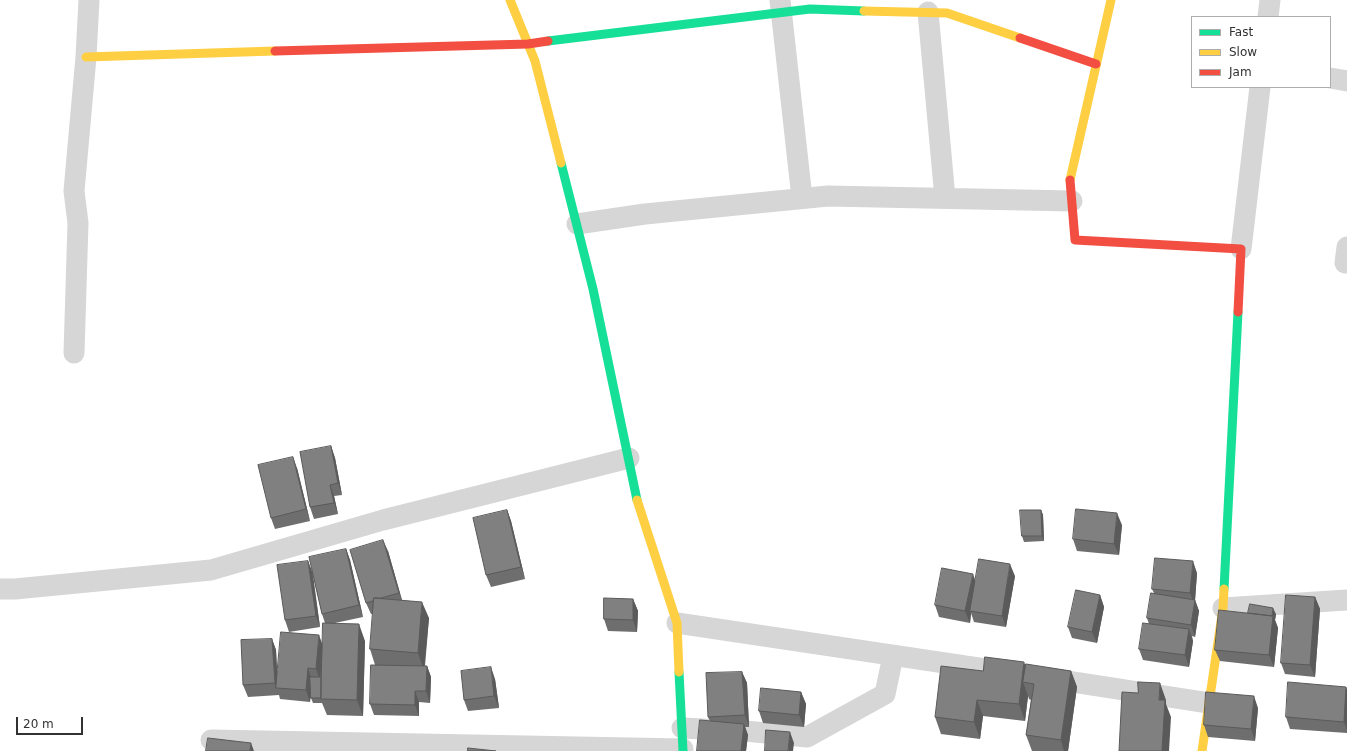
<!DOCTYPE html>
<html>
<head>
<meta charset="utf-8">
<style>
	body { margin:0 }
	#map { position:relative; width:1347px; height:751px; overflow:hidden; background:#fff; font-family:"DejaVu Sans",sans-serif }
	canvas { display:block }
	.legend { position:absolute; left:1191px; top:16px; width:140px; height:72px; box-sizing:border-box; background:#fff; border:1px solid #adadad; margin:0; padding:5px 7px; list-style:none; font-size:12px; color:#323232 }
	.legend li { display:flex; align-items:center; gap:8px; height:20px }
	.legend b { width:20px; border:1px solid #adadad }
	.scale { position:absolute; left:16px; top:717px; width:67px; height:18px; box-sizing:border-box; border:2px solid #323232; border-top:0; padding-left:5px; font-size:12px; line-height:14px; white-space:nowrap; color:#323232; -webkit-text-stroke:3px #fff; paint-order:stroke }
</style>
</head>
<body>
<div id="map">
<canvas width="1347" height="751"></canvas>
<ul class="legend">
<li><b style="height:5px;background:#16e098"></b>Fast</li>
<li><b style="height:5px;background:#ffcf43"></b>Slow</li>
<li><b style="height:5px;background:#f24e42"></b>Jam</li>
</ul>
<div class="scale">20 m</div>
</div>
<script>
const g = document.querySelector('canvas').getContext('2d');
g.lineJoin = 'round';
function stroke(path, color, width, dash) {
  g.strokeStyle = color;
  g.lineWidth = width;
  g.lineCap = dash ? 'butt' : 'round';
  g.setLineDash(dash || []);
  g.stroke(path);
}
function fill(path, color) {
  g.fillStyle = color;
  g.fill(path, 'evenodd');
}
const street = new Path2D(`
	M780,0L802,198
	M928,12L945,198
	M1268,17L1270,0
	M1330,78L1347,81
	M577,224L645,214L828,196L1072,201
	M1241,249L1260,87
	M1345,263L1347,247
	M74,353L78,223L74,191L86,57L89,0
	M0,589H15L211,570L383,520L629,458
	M1223,608L1347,600
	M677,623L1012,673
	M1047,678L1209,703
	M682,728L745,731L807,737L885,694L893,656
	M211,740L683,749`);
const fast = new Path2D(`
	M548,41L810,9L864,11
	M561,163L593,289L637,500
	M1224,589L1238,312
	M679,672L683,751`);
const slow = new Path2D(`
	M510,0L535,61L561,163
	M864,11L947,13L1020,38
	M86,57L275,51
	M1070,180L1111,0
	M637,500L677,623L679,672
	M1202,751L1223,608L1224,589`);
const jam = new Path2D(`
	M1020,38L1096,64
	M275,51L528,44L548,41
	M1070,180L1075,240L1241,249L1238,312`);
const wall = new Path2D(`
	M331,446L335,458L342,495L334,496L338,514L314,519L310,507Z
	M297,468L310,521L275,529L271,518Z
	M507,510L511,521L525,579L491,587L486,575Z
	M1041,510L1043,515L1044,541L1024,542L1022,536Z
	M1122,525L1119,555L1077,551L1073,539Z
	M346,549L350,560L363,617L335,623L365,641L363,716L327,715L322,703H313L311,698V692L310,702L280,699L279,695L248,697L243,685L272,639L276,650L277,671L322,644L325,623L322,614L313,574L320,627L289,632L285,620L308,561L312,571Z
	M388,551L402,600L429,618L425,666H427L431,677L430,703L419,702V716L374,715L370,704L375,665L370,649L373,614H371L366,603Z
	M1197,573L1195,600L1199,611L1195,637L1192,636L1193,641L1189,667L1143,660L1139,649L1149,624L1147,618L1154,593L1152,589Z
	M1015,576L1006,627L974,622L971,613L970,623L939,617L935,605L975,581Z
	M1100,595L1104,607L1097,643L1072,638L1068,627Z
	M1315,597L1320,609L1315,677L1285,674L1281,663Z
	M633,599L638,611L637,632L608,631L604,619Z
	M1248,613L1276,614L1275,620L1278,628L1274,667L1220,661L1215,650Z
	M1025,665L1071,671L1077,687L1068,751H1032L1026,735L1031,700L1029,699L1028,696L1025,721L983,716L980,739L941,734L935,717L983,671Z
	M742,672L747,683L749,727H745L748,735L746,751H697L710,721L708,717Z
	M495,679L499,708L468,711L464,700Z
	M1347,689V733L1290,729L1286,717Z
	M801,692L806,704L804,727L763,723L759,711Z
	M1258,708L1255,741L1208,737L1204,725Z`);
const shadedWall = new Path2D(`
	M331,446L335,458L342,495L338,483Z
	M293,457L297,468L310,521L306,509Z
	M330,485L334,496L338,514L334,503Z
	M507,510L511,521L525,579L521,567Z
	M1041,510L1043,515L1044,541L1042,536Z
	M1117,513L1122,525L1119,555L1114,544Z
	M383,540L388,551L403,604L399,593Z
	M346,549L350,560L363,617L359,605Z
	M308,561L312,572L320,627L316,616Z
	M1193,561L1197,573L1195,601V600L1199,611L1195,637L1191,625L1194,604L1190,593Z
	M1010,564L1015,576L1006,627L1002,616Z
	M973,574L977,585L970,611L971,613L970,623L965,611Z
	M1100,595L1104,607L1097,643L1092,632Z
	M1315,597L1320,609L1315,677L1310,665Z
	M633,599L638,611L637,632L633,620Z
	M422,602L429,618L424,670L418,653Z
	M1273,608L1276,614L1275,620L1278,628L1274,667L1269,655L1271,621Z
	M359,624L365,641L363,716L357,700Z
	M1189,629L1193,641L1189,667L1185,655Z
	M319,635L323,646L320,680L316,669Z
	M272,639L276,650L278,688H276L275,683Z
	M1024,662L1030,678L1023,682L1028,696L1025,721L1019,704Z
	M427,666L431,677L430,703L426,691Z
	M491,667L495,679L499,708L494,696Z
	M308,668L312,680L310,702L306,690Z
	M1071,671L1077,687L1068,751H1064L1061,740Z
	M742,672L747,683L749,727L745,715Z
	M1160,683L1166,700V704L1171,717L1169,751H1162L1159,700Z
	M1346,687L1347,689V730L1344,722Z
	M415,691L419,702V716L415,705Z
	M801,692L806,704L804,727L799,715Z
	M1254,696L1258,708L1255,741L1251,729Z
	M977,700L983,716L980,739L974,722Z
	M744,724L748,735L746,751H741Z
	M790,732L794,743L793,751H788Z
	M251,743L254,751H250Z`);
const building = new Path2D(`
	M331,446L338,483L330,485L334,503L310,507L300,452Z
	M293,457L306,509L271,518L258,465Z
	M1076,509L1117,513L1114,544L1073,539Z
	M507,510L521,567L486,575L473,518Z
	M1020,510H1041L1042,536H1022Z
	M383,540L399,593L381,598H374L373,601L366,603L350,550Z
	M346,549L359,605L322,614L309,557Z
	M1155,558L1193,561L1190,593L1152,589Z
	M979,559L1010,564L1002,616L970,611Z
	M308,561L316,616L285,620L277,565Z
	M942,568L973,574L965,611L935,605Z
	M1076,590L1100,595L1092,632L1068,627Z
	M1151,593L1195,600L1191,625L1147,618Z
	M1286,595L1315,597L1310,665L1281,663Z
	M374,598L422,602L418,653L370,649Z
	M604,598L633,599V620L604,619Z
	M1250,604L1273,608L1272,616L1248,613Z
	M1219,610L1273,616L1269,655L1215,650Z
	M323,623L359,624L357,700L321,699Z
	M1143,623L1189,629L1185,655L1139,649Z
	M281,632L319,635L316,669L308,668L306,690L276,688Z
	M272,639L275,683L243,685L241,640Z
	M985,657L1024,662L1019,704L977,700L974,722L935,717L941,666L983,671Z
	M1026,664L1071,671L1061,740L1026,735L1034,684L1023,682Z
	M371,665L427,666L426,691H415V705L370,704Z
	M491,667L494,696L464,700L461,671Z
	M742,672L745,715L708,717L706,673Z
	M310,677H321V698H311Z
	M1138,682L1160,683L1159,700H1165L1162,751H1119L1122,692L1138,693Z
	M1288,682L1346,687L1344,722L1286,717Z
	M761,688L801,692L799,715L759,711Z
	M1206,692L1254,696L1251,729L1204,725Z
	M700,720L744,724L741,751H697Z
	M766,730L790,732L788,751H765Z
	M208,738L251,743L250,751H251H206Z
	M468,748L496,751H468Z`);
stroke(street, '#d6d6d6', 21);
stroke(fast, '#16e098', 9);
stroke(slow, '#ffcf43', 9);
stroke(jam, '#f24e42', 9);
fill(wall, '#6e6e6e');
fill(shadedWall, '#5a5a5a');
fill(building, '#808080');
stroke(building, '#5a5a5a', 1);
</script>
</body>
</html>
